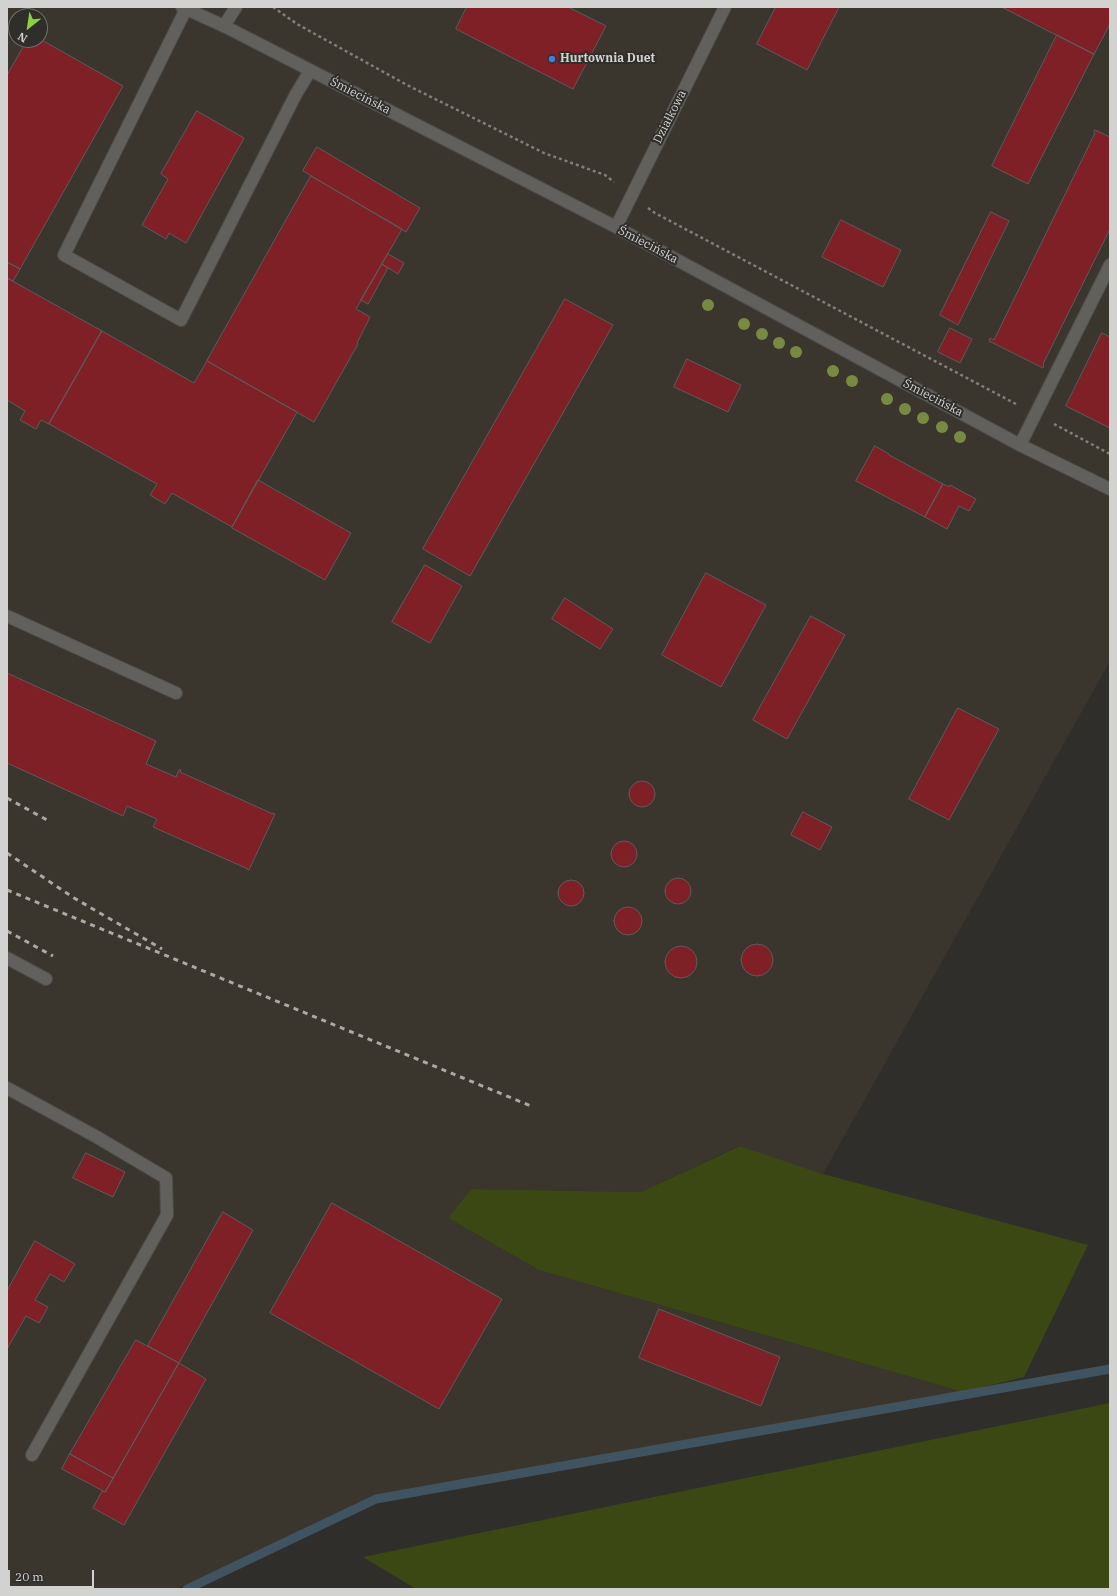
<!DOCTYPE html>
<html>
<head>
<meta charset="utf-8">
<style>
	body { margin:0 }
	#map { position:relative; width:1117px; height:1596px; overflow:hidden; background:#2f2e2b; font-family:"IBM Plex Serif",serif }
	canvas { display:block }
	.frame { position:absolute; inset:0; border:8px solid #d2d2d0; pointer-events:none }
	.north { position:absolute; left:8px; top:8px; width:40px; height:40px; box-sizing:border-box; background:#2f2e2b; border:1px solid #70706d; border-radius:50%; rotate:210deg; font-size:11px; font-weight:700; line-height:16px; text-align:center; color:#d2d2d0 }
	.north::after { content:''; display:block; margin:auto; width:14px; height:18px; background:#8ece43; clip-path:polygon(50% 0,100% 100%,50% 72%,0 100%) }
	.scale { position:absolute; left:8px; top:1570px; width:86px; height:18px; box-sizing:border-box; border:2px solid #d2d2d0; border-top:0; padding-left:5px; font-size:12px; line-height:14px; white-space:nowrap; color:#d2d2d0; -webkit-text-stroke:3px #2f2e2b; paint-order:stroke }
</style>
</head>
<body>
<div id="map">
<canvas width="1117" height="1596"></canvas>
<div class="frame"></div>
<div class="north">N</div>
<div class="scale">20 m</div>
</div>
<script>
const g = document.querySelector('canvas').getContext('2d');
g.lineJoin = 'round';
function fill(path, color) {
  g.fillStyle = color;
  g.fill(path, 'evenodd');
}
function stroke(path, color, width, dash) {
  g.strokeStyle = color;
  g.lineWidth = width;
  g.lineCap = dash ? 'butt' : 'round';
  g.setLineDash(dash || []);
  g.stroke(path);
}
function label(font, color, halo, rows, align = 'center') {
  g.font = font + ' "IBM Plex Serif",serif';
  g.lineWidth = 4;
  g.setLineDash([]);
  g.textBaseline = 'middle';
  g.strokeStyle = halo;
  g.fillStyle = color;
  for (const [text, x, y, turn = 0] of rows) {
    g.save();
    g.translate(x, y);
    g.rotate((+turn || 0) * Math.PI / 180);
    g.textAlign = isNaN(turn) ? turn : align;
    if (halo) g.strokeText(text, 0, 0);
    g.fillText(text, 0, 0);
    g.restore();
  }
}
const built = new Path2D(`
	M7,7H1110V661L823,1174L739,1146L641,1192L471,1189L448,1218L539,1270L963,1392L376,1499L176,1589H7ZM16,16H40V40H16Z`);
const green = new Path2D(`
	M740,1146L823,1174L1088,1245L1024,1377L963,1392L539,1270L448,1218L471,1189L641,1192Z
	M1110,1403V1589H416L363,1557Z`);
const stream = new Path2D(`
	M187,1589L376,1499L1110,1369`);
const building = new Path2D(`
	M467,7H568L606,26L573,89L456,29Z
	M776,7H839L807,70L757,44Z
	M1002,7H1110V24L1094,54Z
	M1057,35L1094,54L1028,184L992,166Z
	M40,39L123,86L20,269L7,262V75L27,40H40Z
	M197,111L244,138L186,243L169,233L166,239L142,225L168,179L161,174Z
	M1095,130L1110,137V229L1043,364L1044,365L1043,368L989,341L990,338L994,340L1095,133L1094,132Z
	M317,147L420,208L406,232L303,171Z
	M311,176L402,229L356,309L370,317L357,343L358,344L314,422L207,361Z
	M991,212L1009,221L958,325L940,315Z
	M841,220L901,250L883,287L822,257Z
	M388,254L404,263L398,274L382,264Z
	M7,262L20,269L13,281L7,278Z
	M382,264L388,268L368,304L361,300Z
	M7,278L102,331L49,424L41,420L36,429L20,420L25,411L7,400Z
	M565,299L613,325L470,576L423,549Z
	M950,328L972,339L960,363L938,352Z
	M102,331L194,383L207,361L297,412L232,527L172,493L165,504L150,495L157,484L49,424Z
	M1102,333L1110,337V428L1066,406Z
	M687,359L741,385L728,412L674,387Z
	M875,446L889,454V455L943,484L925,517L856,481Z
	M258,480L351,533L325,580L232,528Z
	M943,484L949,487L950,485L976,499L969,511L959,506L947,529L925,517Z
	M425,565L462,586L430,643L392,622Z
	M706,573L766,605L721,687L662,655Z
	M565,598L613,629L600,649L552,619Z
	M811,616L845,635L787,739L753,720Z
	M7,673L156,741L146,764L176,777L179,770H181L180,772L273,814V813L275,814L249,870H248V869L153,827L157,819L127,806L123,816L7,763Z
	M958,708L999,729L949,820L909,799Z
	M629 794a13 13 0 1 1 26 0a13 13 0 1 1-26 0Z
	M803,812L832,827L820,850L791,835Z
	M611 854a13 13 0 1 1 26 0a13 13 0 1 1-26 0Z
	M665 891a13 13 0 1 1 26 0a13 13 0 1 1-26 0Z
	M558 893a13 13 0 1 1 26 0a13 13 0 1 1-26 0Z
	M614 921a14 14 0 1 1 28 0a14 14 0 1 1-28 0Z
	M741 960a16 16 0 1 1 32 0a16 16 0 1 1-32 0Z
	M665 962a16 16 0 1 1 32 0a16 16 0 1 1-32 0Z
	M86,1153L125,1172L113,1197L73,1178Z
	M332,1203L502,1299L439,1409L270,1313Z
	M223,1212L253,1230L179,1363L148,1346Z
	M35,1241L75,1264L64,1282L50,1274L35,1300L48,1307L39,1323L26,1316L7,1349V1291Z
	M659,1309L780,1357L761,1406L639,1358Z
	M136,1340L179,1363L113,1478L70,1454Z
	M179,1363L206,1379L124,1525L93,1508L102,1491L105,1492Z
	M70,1454L113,1478L105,1492L62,1469Z`);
const path = new Path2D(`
	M273,7L297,24L407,85L544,153L605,175L614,182
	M648,208L655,213L1016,404
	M1054,424L1110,454`);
const lane = new Path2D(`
	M186,9L64,255L181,320L296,94L310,71
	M224,26L236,7
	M1020,445L1110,265
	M7,616L176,693
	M7,958L46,979
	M7,1088L95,1136L166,1178L167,1215L32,1455`);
const street = new Path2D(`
	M182,7L224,26L616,227L1020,445L1110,489
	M616,227L725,7`);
const rail = new Path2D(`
	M7,798L47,820
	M7,853L74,898L162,949
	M7,890L531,1106
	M7,931L53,956`);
const trees = [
	[708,305],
	[744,324],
	[762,334],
	[779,343],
	[796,352],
	[833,371],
	[852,381],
	[887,399],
	[905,409],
	[923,418],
	[942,427],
	[960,437]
];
const markers = [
	[552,59,4,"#3f7fe0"]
];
const poiNames = [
	["Hurtownia Duet",560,59]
];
const streetNames = [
	["Śmiecińska",360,96,27],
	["Działkowa",670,117,-63],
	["Śmiecińska",648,245,28],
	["Śmiecińska",933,398,28]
];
fill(built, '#3a362e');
fill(green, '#3b4813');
stroke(stream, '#405361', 9);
fill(building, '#7f2027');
stroke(building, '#5e5a5a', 1);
stroke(lane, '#4b4b49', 14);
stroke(street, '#4b4b49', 14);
stroke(path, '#807f7d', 2.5, [3, 3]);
stroke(lane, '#62605d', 12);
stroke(street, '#62605d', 12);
stroke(rail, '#aaa9a7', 3, [5, 5]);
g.fillStyle = '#788941';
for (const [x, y] of trees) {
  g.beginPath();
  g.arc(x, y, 6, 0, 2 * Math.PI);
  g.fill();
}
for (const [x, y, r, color] of markers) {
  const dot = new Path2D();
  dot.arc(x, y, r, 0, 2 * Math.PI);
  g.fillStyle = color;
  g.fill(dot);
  stroke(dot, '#2f2e2b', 1.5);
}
label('bold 12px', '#d2d2d0', '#2f2e2b', poiNames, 'left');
label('12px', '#d2d2d0', '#2f2e2b', streetNames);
</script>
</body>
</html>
